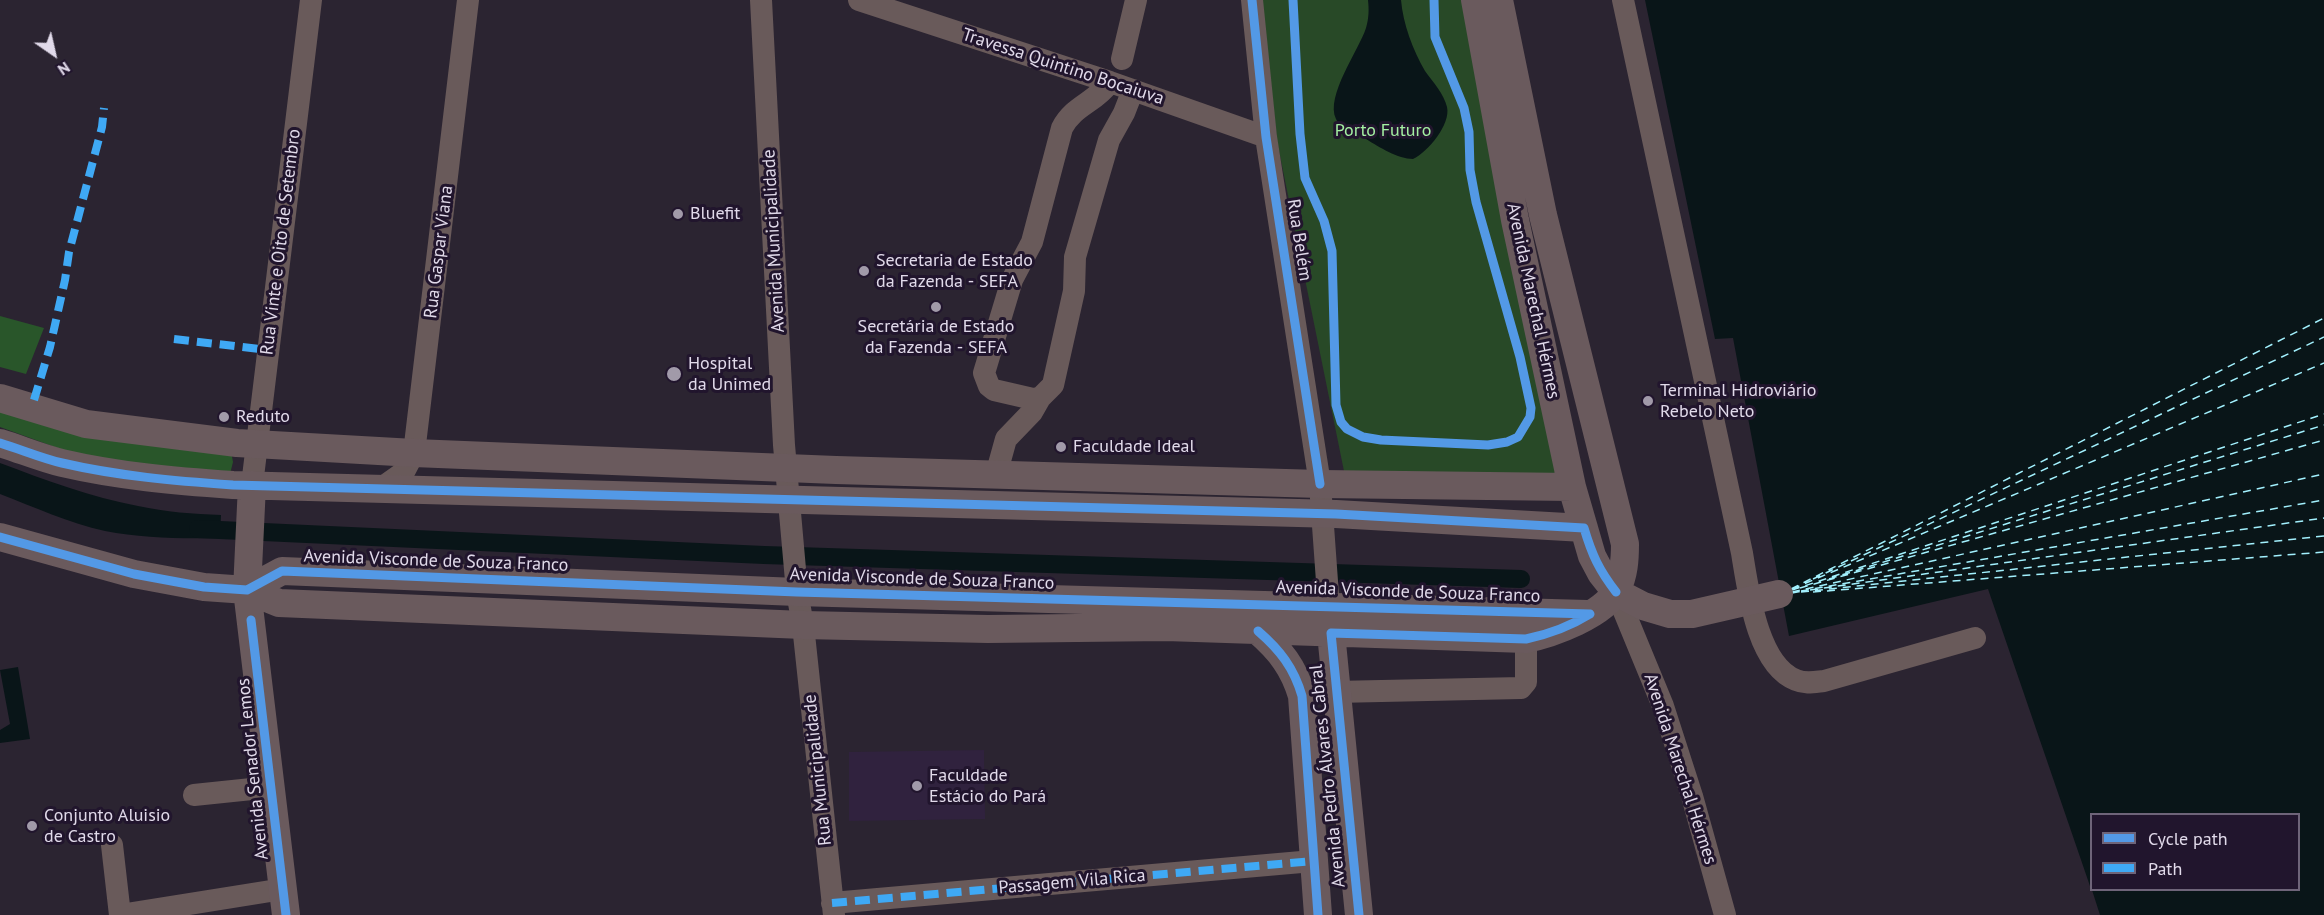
<!DOCTYPE html>
<html>
<head>
<meta charset="utf-8">
<style>
	body { margin:0 }
	#map { position:relative; width:2324px; height:915px; overflow:hidden; background:#2b2431; font-family:"PT Sans",sans-serif }
	canvas { display:block }
	.legend { position:absolute; left:2090px; top:813px; width:210px; height:78px; box-sizing:border-box; background:#21152d; border:2px solid #6e6479; margin:0; padding:8px 10px; list-style:none; font-size:18px; color:#e1daea }
	.legend li { display:flex; align-items:center; gap:12px; height:30px }
	.legend b { width:30px; border:2px solid #6e6479 }
	.north { position:absolute; left:24px; top:24px; width:60px; height:60px; -webkit-text-stroke:4px #21152d; paint-order:stroke; rotate:146deg; font-size:16px; font-weight:700; line-height:24px; text-align:center; color:#e1daea }
	.north::after { content:''; display:block; margin:auto; width:21px; height:27px; background:#e1daea; clip-path:polygon(50% 0,100% 100%,50% 72%,0 100%) }
</style>
</head>
<body>
<div id="map">
<canvas width="2324" height="915"></canvas>
<ul class="legend">
<li><b style="height:8px;background:#5399e6"></b>Cycle path</li>
<li><b style="height:8px;background:#3fa9f5"></b>Path</li>
</ul>
<div class="north">N</div>
</div>
<script>
const g = document.querySelector('canvas').getContext('2d');
g.lineJoin = 'round';
function fill(path, color) {
  g.fillStyle = color;
  g.fill(path, 'evenodd');
}
function stroke(path, color, width, dash) {
  g.strokeStyle = color;
  g.lineWidth = width;
  g.lineCap = dash ? 'butt' : 'round';
  g.setLineDash(dash || []);
  g.stroke(path);
}
function label(font, color, halo, rows, align = 'center') {
  g.font = font + ' "PT Sans",sans-serif';
  g.lineWidth = 6;
  g.setLineDash([]);
  g.textBaseline = 'middle';
  g.strokeStyle = halo;
  g.fillStyle = color;
  for (const [text, x, y, turn = 0] of rows) {
    g.save();
    g.translate(x, y);
    g.rotate((+turn || 0) * Math.PI / 180);
    g.textAlign = isNaN(turn) ? turn : align;
    if (halo) g.strokeText(text, 0, 0);
    g.fillText(text, 0, 0);
    g.restore();
  }
}
const built = new Path2D(`
	M984,750L985,819L849,821V752Z`);
const green = new Path2D(`
	M1262,0H1466L1558,477L1345,476L1277,141Z`);
const forest = new Path2D(`
	M0,316L44,328L26,374L0,367Z
	M0,403L231,451L233,462L230,474L85,458L0,427Z`);
const water = new Path2D(`
	M1368,0H1401C1403,24 1413,50 1425,71C1433,82 1444,94 1447,107C1451,124 1428,152 1413,159C1398,159 1379,147 1366,139C1358,134 1340,128 1336,119C1325,96 1359,50 1366,28C1369,18 1369,9 1368,0Z
	M1645,0H2324V915H2100L2092,890H2298V814H2092L2091,889L1988,589L1789,636L1733,338L1715,339Z
	M0,463C45,480 91,497 138,506C166,512 193,514 221,515L220,538C182,539 142,538 105,531C69,523 34,507 0,494Z
	M18,667L30,739L0,743V730L10,724L0,670Z`);
const canal = new Path2D(`
	M198,529L764,555L1521,579`);
const ferry = new Path2D(`
	M1813,579L2324,337
	M1829,579L2324,425
	M1800,588L2324,440
	M1791,589L2324,318
	M1792,589L2324,363
	M1792,590L2324,414
	M1810,590L2324,518
	M1801,591L2324,500
	M1792,592L2324,474
	M1801,592L2324,536
	M1813,592L2324,552
	M1792,593L1802,591`);
const minor = new Path2D(`
	M761,0L784,445L797,592L803,625L834,915
	M859,0L1110,82L1266,137
	M1252,0L1266,137L1320,484L1330,623
	M1623,0L1742,553C1748,589 1757,665 1796,680C1805,684 1814,682 1824,681L1975,638
	M1122,59L1136,0
	M1110,82C1095,103 1074,105 1062,128L1032,242L1012,280L984,373L989,386L994,390L1033,399L1040,398L1053,385L1074,291L1075,257L1109,140L1124,113L1133,90
	M996,475L1006,439L1032,412L1040,398
	M252,485L311,0
	M380,489L404,472L414,453L468,0
	M1616,592L1663,706L1692,796L1725,915
	M1335,692L1521,688L1526,682V639
	M194,795L271,787
	M112,845L120,915
	M832,903L1313,861
	M120,915L283,889`);
const major = new Path2D(`
	M1475,0L1515,220L1572,487L1592,556L1601,573L1616,592L1643,606L1670,614H1692L1779,594
	M0,398L86,424L237,443L414,453L836,470L1320,484L1572,487
	M0,443C20,449 41,458 62,463C118,476 175,481 233,485L1336,514L1584,528
	M252,485L247,590L286,915
	M0,537L134,574L204,587L247,590L279,603L803,625L988,629L1166,627L1526,639C1551,634 1605,615 1617,589C1624,575 1625,560 1625,544L1543,215L1499,0
	M247,590L282,571L797,592L1587,614
	M1258,631C1280,650 1294,668 1302,696L1318,915
	M1331,633L1359,915`);
const quiet = new Path2D(`
	M174,339L268,350
	M34,400L50,347L65,280L69,252L102,127L104,108
	M832,903L1313,861`);
const cycleway = new Path2D(`
	M1252,0L1266,137L1320,484
	M1293,0L1300,134L1305,178L1324,221L1332,251L1336,405L1341,422L1347,429L1363,437L1381,440L1488,445L1507,442L1518,437L1530,417L1531,408L1520,357L1476,202L1470,170L1469,132L1464,108L1435,37L1434,0
	M0,443C20,449 41,458 62,463C118,476 175,481 233,485L1336,514L1584,528C1592,555 1599,570 1616,592
	M0,537L134,574L204,587L247,590L282,571L797,592L1590,614
	M251,620L286,915
	M1258,631C1280,650 1294,668 1302,696L1318,915
	M1359,915L1331,633L1526,639C1550,634 1569,627 1590,614`);
const markers = [
	[678,214,6,"#a19aa9"],
	[864,271,6,"#a19aa9"],
	[936,307,6,"#a19aa9"],
	[674,374,8,"#a19aa9"],
	[1648,401,6,"#a19aa9"],
	[224,417,6,"#a19aa9"],
	[1061,447,6,"#a19aa9"],
	[917,786,6,"#a19aa9"],
	[32,826,6,"#a19aa9"]
];
const streetNames = [
	["Travessa Quintino Bocaiuva",1063,67,18],
	["Rua Belém",1299,240,81],
	["Avenida Municipalidade",774,241,-93],
	["Rua Vinte e Oito de Setembro",281,242,-83],
	["Rua Gaspar Viana",439,252,-83],
	["Avenida Marechal Hérmes",1533,301,78],
	["Avenida Visconde de Souza Franco",436,561,2],
	["Avenida Visconde de Souza Franco",922,579,2],
	["Avenida Visconde de Souza Franco",1408,592,2],
	["Avenida Senador Lemos",253,769,-96],
	["Avenida Marechal Hérmes",1680,769,72],
	["Rua Municipalidade",818,770,-96],
	["Avenida Pedro Álvares Cabral",1328,776,-96],
	["Passagem Vila Rica",1072,882,-5]
];
const parkNames = [
	["Porto Futuro",1383,131]
];
const poiNames = [
	["Bluefit",690,214],
	["Secretaria de Estado",876,261],
	["da Fazenda - SEFA",876,282],
	["Secretária de Estado",936,327,"center"],
	["da Fazenda - SEFA",936,348,"center"],
	["Hospital",688,364],
	["da Unimed",688,385],
	["Terminal Hidroviário",1660,391],
	["Rebelo Neto",1660,412],
	["Reduto",236,417],
	["Faculdade Ideal",1073,447],
	["Faculdade",929,776],
	["Estácio do Pará",929,797],
	["Conjunto Aluisio",44,816],
	["de Castro",44,837]
];
fill(built, '#30223e');
fill(green, '#284927');
fill(forest, '#29562a');
fill(water, '#091518');
stroke(canal, '#091518', 18);
stroke(ferry, '#a2f0fd', 1.5, [8, 6]);
stroke(minor, '#695a5a', 22);
stroke(major, '#6a5a5d', 28);
stroke(quiet, '#3fa9f5', 8, [15, 8]);
stroke(cycleway, '#5399e6', 9);
for (const [x, y, r, color] of markers) {
  const dot = new Path2D();
  dot.arc(x, y, r, 0, 2 * Math.PI);
  g.fillStyle = color;
  g.fill(dot);
  stroke(dot, '#21152d', 2);
}
label('18px', '#e1daea', '#21152d', streetNames);
label('18px', '#a4f0a2', '#21152d', parkNames);
label('18px', '#e1daea', '#21152d', poiNames, 'left');
</script>
</body>
</html>
